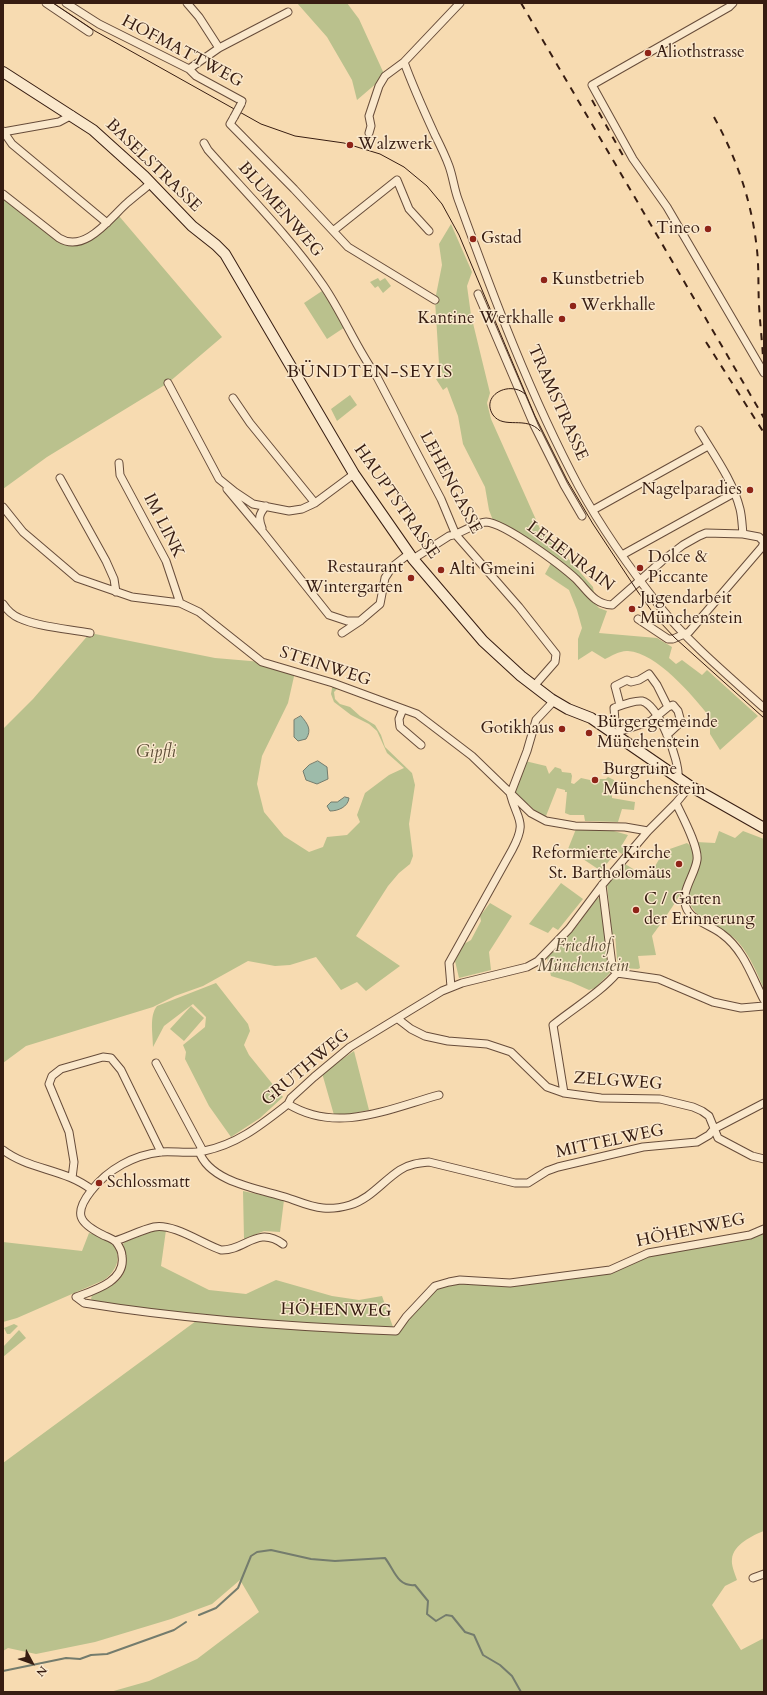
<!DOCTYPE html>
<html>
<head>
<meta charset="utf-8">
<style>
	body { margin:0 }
	#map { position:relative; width:767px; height:1695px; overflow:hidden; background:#f7dbb1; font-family:Cardo,serif }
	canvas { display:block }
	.frame { position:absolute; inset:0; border:4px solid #371d12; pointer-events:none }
	.north { position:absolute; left:12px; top:1643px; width:40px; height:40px; -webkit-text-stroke:3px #fae8cc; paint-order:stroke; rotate:131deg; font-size:11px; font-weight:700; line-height:16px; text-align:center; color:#371d12 }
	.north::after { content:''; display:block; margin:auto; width:14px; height:18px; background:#371d12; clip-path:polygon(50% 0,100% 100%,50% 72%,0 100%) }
</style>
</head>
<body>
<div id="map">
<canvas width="767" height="1695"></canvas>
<div class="frame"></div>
<div class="north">N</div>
</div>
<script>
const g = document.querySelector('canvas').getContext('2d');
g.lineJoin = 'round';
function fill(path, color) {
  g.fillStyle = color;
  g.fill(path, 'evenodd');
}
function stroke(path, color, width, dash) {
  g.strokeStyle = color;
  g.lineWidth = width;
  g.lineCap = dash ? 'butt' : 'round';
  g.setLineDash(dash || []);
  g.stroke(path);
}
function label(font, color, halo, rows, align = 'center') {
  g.font = font + ' Cardo,serif';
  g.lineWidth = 3;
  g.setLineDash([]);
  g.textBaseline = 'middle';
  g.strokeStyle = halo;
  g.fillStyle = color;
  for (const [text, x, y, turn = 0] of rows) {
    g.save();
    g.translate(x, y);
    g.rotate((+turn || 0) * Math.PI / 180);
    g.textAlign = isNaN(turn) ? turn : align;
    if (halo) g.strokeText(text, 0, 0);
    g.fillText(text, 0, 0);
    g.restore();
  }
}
const green = new Path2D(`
	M297,3H347L359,19L385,76L357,100L352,80L327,37Z
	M3,197L65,244C87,246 103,229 119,216L222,337L168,383L47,457L3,489Z
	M451,224L472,272L467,286L471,315L490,393L487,403L491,419L541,531L560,549L593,587L594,593L494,523L489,510L485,487L463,444L458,416L447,387L443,390L436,379L443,374L439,364L435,300L442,265L439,244Z
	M378,278L380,281L385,278L391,286L383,293L378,286L375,288L370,282Z
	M322,291L345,327L327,339L304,303Z
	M350,395L357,405L337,421L331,409Z
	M551,563L566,574L599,608L607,611L599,633L657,638L672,647L669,658L676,664L682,660L702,675L707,670L758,716L720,750L710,734V717C692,695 657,653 628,651C621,650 611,656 605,659L592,651L578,660V639L582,628L577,610L569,590L545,574Z
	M90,633L215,658L262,662L295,672L288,703L262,756L257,784L264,812L284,836L309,852L323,847L327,837L347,835L360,822L357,815L365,793L389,775L404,768L387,753L377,731L369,724L351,715L334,702L331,694L333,683L340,686L334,692L335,699L340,704L350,707L360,716L375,725L381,735L385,747L412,773L415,785L409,824L413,856L410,864L399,873L388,886L356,936L400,966L366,991L357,982L341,990L316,957L290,965L275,966L248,961L203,986L175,996L153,1007L26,1046L3,1063V729L33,699Z
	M525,761L546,766L549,774L555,767L561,769L562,772L571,773L572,776L571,783L574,784L581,778L599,782V779H606L608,777L614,780L613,785L617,786L612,794V798L635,802L634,810L622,809L618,822L585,821L584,815H570L565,813L567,792H565V790L557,788L546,816L538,814L528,804L526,805L515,794Z
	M576,829L610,830L628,835L622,845L626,848L622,854L617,851L601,871L568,849Z
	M719,831L735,838L743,831L764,839V989C757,973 750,956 739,943C721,922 697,926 687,897L692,882L696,842L715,843Z
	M687,843C690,845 693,849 694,853C700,871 663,921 652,936L656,955L638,956L640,968L638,969L622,968L617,960L615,934L612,935L607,885L625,864L648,878L664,851Z
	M561,883L583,899L558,930L553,927L548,933L529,924Z
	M600,897L610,973L595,988L589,990L571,982L551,976L547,958L573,931L597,899Z
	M490,903L512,916L489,952L491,970L459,978L455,961L464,944L471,940L481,921L480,916Z
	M216,983L248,1024L250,1031L244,1045L249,1055L283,1097L260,1118L231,1137L209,1106L185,1059L186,1052L183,1045L205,1027L206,1017L193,1004L164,1026L153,1047C153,1034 149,1016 157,1006Z
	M191,1006L204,1018L184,1041L170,1029Z
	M354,1051L369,1110L349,1114L334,1115L322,1073Z
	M243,1191L284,1200L280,1232L264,1231L244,1239Z
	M764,1229V1531C753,1535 733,1545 732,1559C731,1565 735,1574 737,1580L725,1586L712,1605L741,1650L764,1638V1692H110L149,1681L197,1659L259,1612L240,1580L212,1604L171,1619L95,1642L36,1654L8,1648L3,1651V1463L196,1321L394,1333L435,1286L449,1282L510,1283L610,1270L648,1253Z
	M166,1230L161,1266L209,1290L246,1294L276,1280L332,1296L359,1300L382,1296L393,1327L207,1318L94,1302L91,1299L92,1295C119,1284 133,1275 123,1244L125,1242L153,1231Z
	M89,1233C96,1235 104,1237 110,1242C124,1254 117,1271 104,1280L17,1318L3,1322V1242L82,1251Z
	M14,1324L18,1326L10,1334H7L4,1328Z
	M19,1330L26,1338L3,1357V1347Z`);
const water = new Path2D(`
	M301,716C308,724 312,730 306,739L298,741L294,737V720Z
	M318,761L327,767L328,779L317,784L306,780L303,771L309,765Z
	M345,797L349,798C348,807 338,811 330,811L327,806L331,802H337Z`);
const stream = new Path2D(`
	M199,1615L216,1608L238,1588L251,1556L257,1552L271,1550L311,1559L335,1561L385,1558C394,1569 397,1587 415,1585L428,1601L427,1614L436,1621L446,1615L452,1616L465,1632L474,1635L483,1655L500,1665L512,1676L521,1692
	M3,1671L66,1658L80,1659L91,1655L107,1654L174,1630L186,1622`);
const street = new Path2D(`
	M46,3L89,32
	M66,3L99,24L189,69L196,76L242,101L241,104
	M187,3L199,17L219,48
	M733,3L729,7L592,85L633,159L667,207L764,373
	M404,62C413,87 424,111 435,135C440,145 445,155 449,166C453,177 454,188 458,199C493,296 530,395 579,487C602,529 631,570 661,608C691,645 729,676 764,708
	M189,69L219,48L288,12
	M234,117L230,124L294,189L348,247L435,300
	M3,131L12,144L107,223
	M3,132L59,122L72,115
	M369,133L371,126L369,116L379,86L385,76L404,62L460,3
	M204,143L208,150C247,194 290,237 323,285C343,314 356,348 377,377L441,499L456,535L519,607L556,654L555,662L534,686
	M3,194L59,238C85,254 110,218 127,203C135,196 143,190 151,183
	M333,231L397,180L409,209L429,231
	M478,294L534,425L564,485L582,516
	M168,383L219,479L235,492L253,504L289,511L302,509L315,503L354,474
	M233,398L250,423L315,503
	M699,430C714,455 733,481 740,509C742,517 742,525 743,534
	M119,463L120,475L166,561L180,603
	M60,478L106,561L114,579L116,592
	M227,489L263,532L329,615L347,621H360
	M3,507L23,532L77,578L132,597L180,603L199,612L262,662L333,683L417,714L472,756L531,813L546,821L575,826L625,827L648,831
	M593,510L708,446
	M262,528C258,518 259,514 266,506
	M622,555L734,493
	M413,559L449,536C461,534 476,522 486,522C505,523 562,566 576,579C588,591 594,604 612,605L662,561L683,545L699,536L706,533L743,534L759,537L764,542L762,547L689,632L673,639H668L638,619
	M3,604C7,610 12,615 19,618C38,627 69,629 90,633
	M342,633L360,621L380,604L385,578L392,567L410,553
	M620,705L615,686L627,680L631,682L639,680L649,674L657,685L668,707L673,705L678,711L681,722L667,735
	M403,709L399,719L400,727L421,745
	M621,731L615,721L614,708C622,705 634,700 642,701C659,705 680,762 678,777
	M618,734L621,731L651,721L668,707
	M690,786L676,803L648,831L602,885L569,929L538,961L527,967L462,983L442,991L350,1047L314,1077L291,1098L288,1104C261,1125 238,1144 204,1151C190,1154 175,1151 161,1152C134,1155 108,1169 91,1191C73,1214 79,1223 103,1235C107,1237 113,1239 116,1242C119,1246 122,1251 122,1256C126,1281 95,1290 76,1297L84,1303C188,1320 291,1327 396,1331L406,1317L435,1286L449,1282L460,1280L510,1283L610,1270L648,1253L750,1235L764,1229
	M676,803C682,816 699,847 697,860C695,875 680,892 686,907C691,921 711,925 722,934C744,950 752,977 764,1000
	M602,885L612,965L614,970L617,973L659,979L713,1002L741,1008L764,1006
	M451,987L449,963L512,850C528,820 517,821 510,793L512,790L527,751L536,720L551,704V699
	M398,1019L411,1029L425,1036L448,1041L487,1044L511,1052L547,1087L564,1093L601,1098L660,1099L693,1107L702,1111L709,1116L718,1138L752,1156L764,1159
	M156,1063L203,1151
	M564,1093L553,1025C574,1008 601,992 617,973
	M288,1104C337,1134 388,1109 439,1095
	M3,1150C29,1170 66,1169 92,1190
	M199,1151C209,1182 259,1189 285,1197C298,1201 309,1207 323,1208C331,1209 343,1207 350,1205C370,1199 383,1181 400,1170C409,1164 419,1163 429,1162L515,1183H528L547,1171L558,1167L643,1147L697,1142L709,1135L714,1129L764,1103
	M72,1178L74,1162L69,1132L49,1084L52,1076L61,1069L103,1057L111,1058L121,1070L161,1152
	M115,1241C128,1237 141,1230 154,1227C173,1223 203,1244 221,1250C245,1251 257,1225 283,1244
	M753,1578L764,1574`);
const secondary = new Path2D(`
	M3,72L93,130L144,176L192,226L216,245L225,254L354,474L413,559L483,641L521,676L551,699L568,709L591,718L690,786L764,828`);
const tram = new Path2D(`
	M53,3L95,31L261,124L295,136L344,143L380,154L404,167L427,186L442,204L459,235L535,416L567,480L593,524L638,592L659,621L675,638L764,718
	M525,394C510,380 480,395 493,415C504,430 526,415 540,431`);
const rail = new Path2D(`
	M521,3L764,418
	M592,100L626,161
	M714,117C737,159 752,202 757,250C759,268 758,287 759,305C760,323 762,340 763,357
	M706,342L764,433`);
const streetBridge = new Path2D(`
	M234,117L241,104`);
const markers = [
	[648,53,4,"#8f2418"],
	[350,145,4,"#8f2418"],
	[708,229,4,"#8f2418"],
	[473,239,4,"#8f2418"],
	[544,280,4,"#8f2418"],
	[573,306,4,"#8f2418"],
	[562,319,4,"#8f2418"],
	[750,490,4,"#8f2418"],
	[640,568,4,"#8f2418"],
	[441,570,4,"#8f2418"],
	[411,578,4,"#8f2418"],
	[632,609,4,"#8f2418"],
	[562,729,4,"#8f2418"],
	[589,733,4,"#8f2418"],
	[595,780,4,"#8f2418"],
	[679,864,4,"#8f2418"],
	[636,910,4,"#8f2418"],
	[99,1183,4,"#8f2418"]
];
const streetNames = [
	["HOFMATTWEG",182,52,28],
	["BASELSTRASSE",153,166,44],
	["BLUMENWEG",280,210,49],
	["TRAMSTRASSE",557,403,66],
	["LEHENGASSE",450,483,62],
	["HAUPTSTRASSE",396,502,55],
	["IM LINK",163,526,63],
	["LEHENRAIN",570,557,37],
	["STEINWEG",325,667,18],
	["GRUTHWEG",306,1068,-40],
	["ZELGWEG",618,1082,4],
	["MITTELWEG",610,1142,-12],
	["HÖHENWEG",691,1231,-12],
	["HÖHENWEG",336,1311,1]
];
const poiNames = [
	["Aliothstrasse",656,53],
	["Walzwerk",358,145],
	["Tineo",700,229,"right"],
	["Gstad",481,239],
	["Kunstbetrieb",552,280],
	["Werkhalle",581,306],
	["Kantine Werkhalle",554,319,"right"],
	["Nagelparadies",742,490,"right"],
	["Dolce &",648,558],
	["Piccante",648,578],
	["Restaurant",403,568,"right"],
	["Wintergarten",403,588,"right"],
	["Alti Gmeini",449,570],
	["Jugendarbeit",640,599],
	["Münchenstein",640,619],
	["Bürgergemeinde",597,723],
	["Münchenstein",597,743],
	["Gotikhaus",554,729,"right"],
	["Burgruine",603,770],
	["Münchenstein",603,790],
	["Reformierte Kirche",671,854,"right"],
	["St. Bartholomäus",671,874,"right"],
	["C / Garten",644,900],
	["der Erinnerung",644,920],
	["Schlossmatt",107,1183]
];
const parkNames = [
	["Gipfli",156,753],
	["Friedhof",583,947],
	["Münchenstein",583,967]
];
const neighbourhoodNames = [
	["BÜNDTEN-SEYIS",370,373]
];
fill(green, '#bac18d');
fill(water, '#9dbbaa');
stroke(water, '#747c6d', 1);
stroke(stream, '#747c6d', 2);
stroke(street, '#674c3a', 9);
stroke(secondary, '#371d12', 12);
stroke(street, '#fae8cc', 7);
stroke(secondary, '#fae8cc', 10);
stroke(tram, '#371d12', 1);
stroke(rail, '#371d12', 2, [7, 7]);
stroke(streetBridge, '#674c3a', 9, []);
stroke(streetBridge, '#fae8cc', 7);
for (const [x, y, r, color] of markers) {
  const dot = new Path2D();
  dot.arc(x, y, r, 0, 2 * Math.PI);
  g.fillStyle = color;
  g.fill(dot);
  stroke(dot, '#fae8cc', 1.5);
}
label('17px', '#371d12', '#fae8cc', streetNames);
label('17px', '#371d12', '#fae8cc', poiNames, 'left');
label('italic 17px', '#5e4e37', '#fae8cc', parkNames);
g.letterSpacing = '1px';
label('18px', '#371d12', '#fae8cc', neighbourhoodNames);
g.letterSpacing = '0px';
</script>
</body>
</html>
